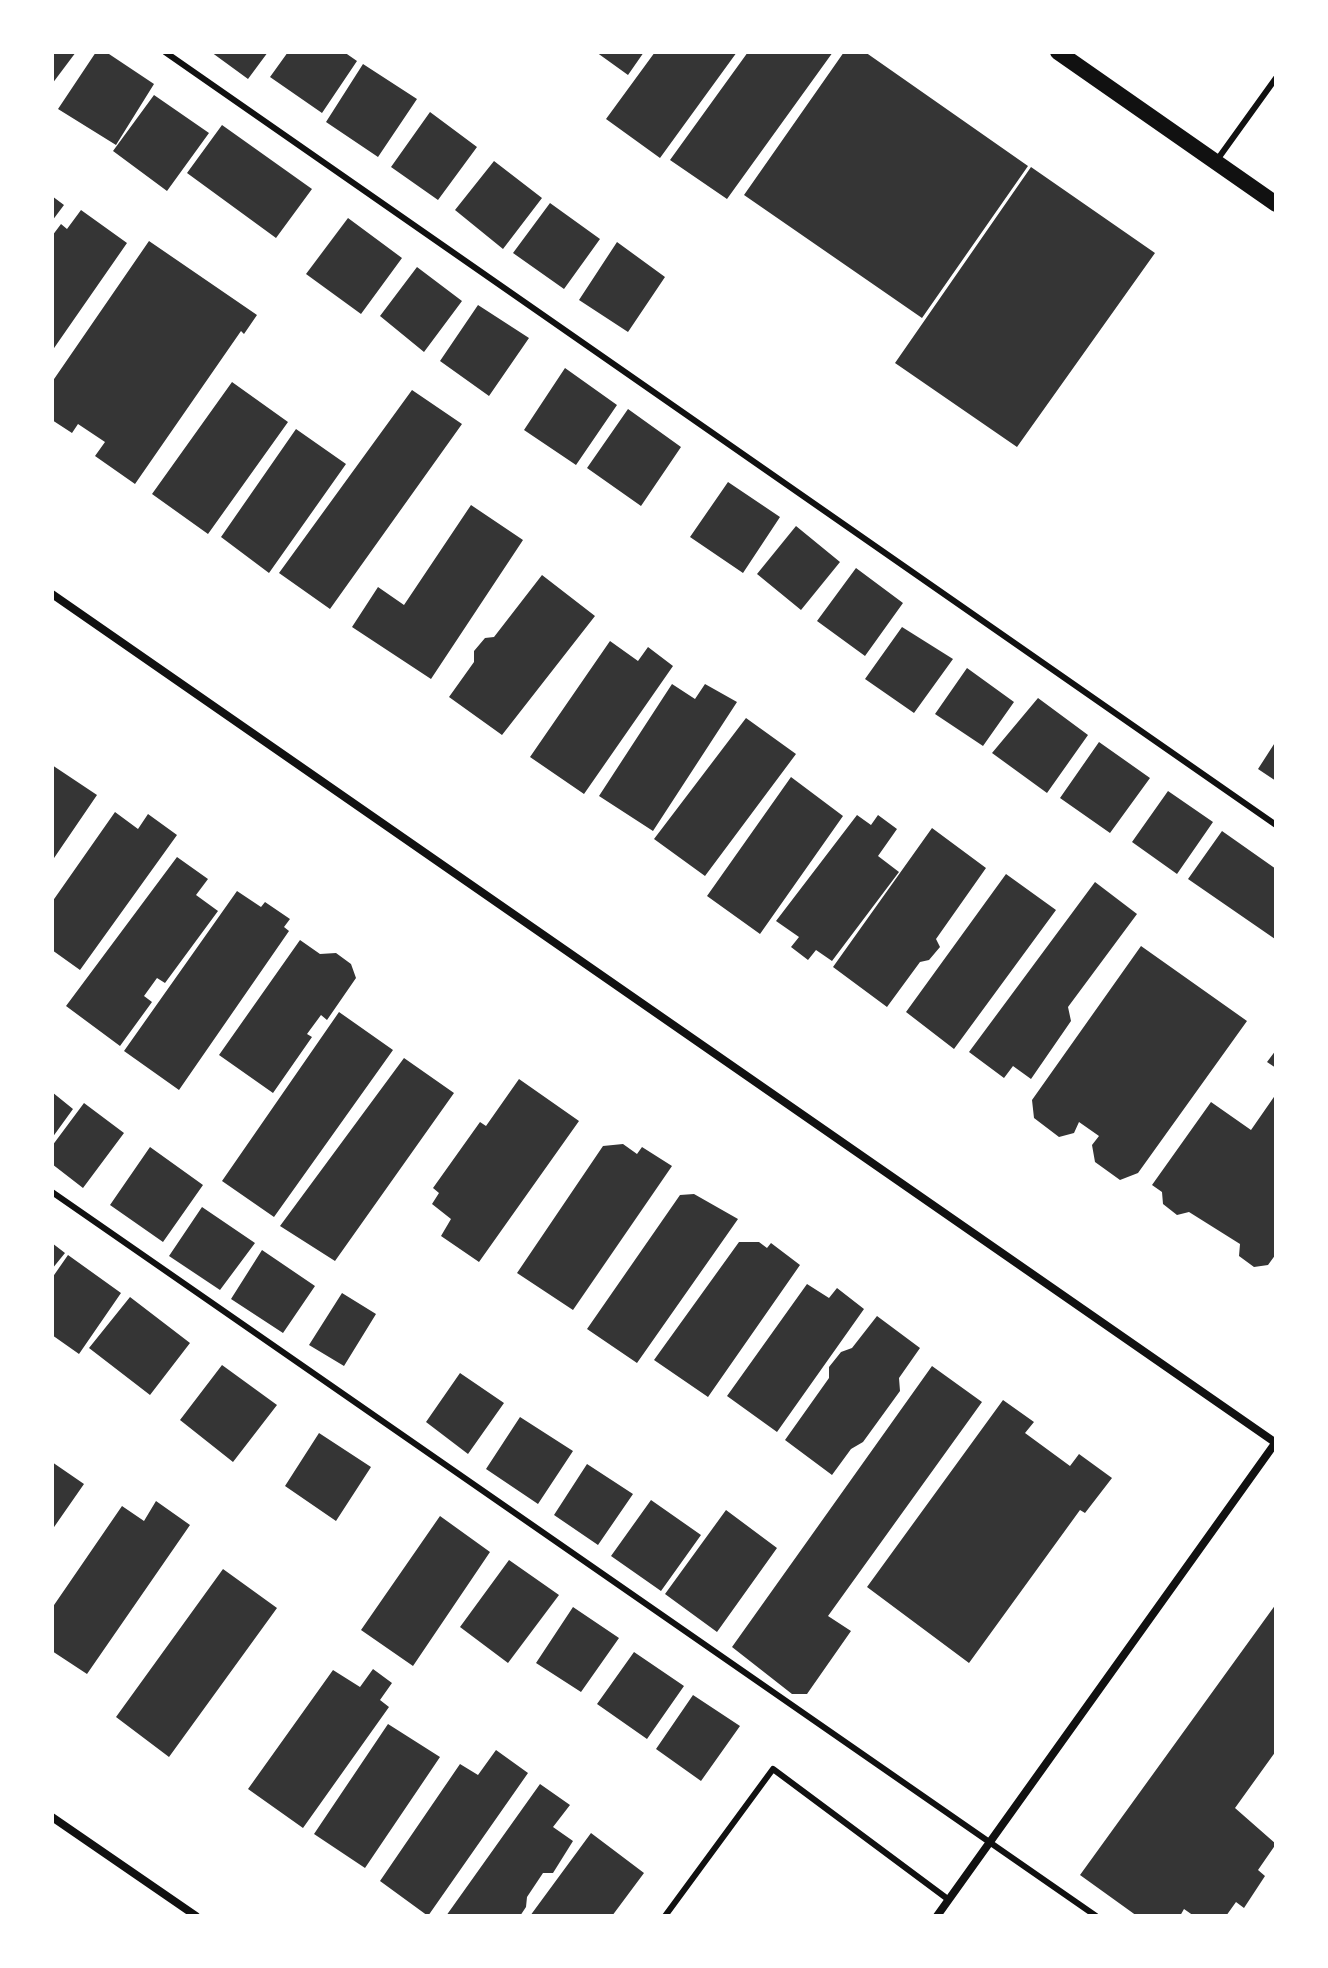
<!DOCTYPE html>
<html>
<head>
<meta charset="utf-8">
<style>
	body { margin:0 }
	#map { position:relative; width:1328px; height:1968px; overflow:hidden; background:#fff; font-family:Lato,sans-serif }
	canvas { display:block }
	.frame { position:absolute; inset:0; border:54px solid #fff; pointer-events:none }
</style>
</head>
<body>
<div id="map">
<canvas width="1328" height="1968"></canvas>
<div class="frame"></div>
</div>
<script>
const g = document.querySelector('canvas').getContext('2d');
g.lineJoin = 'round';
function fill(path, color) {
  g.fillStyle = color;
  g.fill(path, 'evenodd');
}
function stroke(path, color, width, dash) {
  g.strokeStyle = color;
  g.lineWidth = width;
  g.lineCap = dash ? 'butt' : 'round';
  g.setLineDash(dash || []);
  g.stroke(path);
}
const building = new Path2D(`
	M52,52H76L52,84Z
	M96,52H106L154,84L116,145L58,109Z
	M211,52H268L248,79Z
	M288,52H344L357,61L322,113L270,77Z
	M596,52H644L628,75Z
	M655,52H737L660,158L606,119Z
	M748,52H833L727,199L670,160Z
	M844,52H865L1028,166L922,318L744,195Z
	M363,64L417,99L378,157L326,122Z
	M154,95L209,133L167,191L113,151Z
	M430,112L477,147L438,200L391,167Z
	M222,125L312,189L276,238L187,173Z
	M494,161L542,198L503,249L455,210Z
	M1031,167L1155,253L1017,447L895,363Z
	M52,196L64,205L52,221Z
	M550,203L600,239L564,289L513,253Z
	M81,210L127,243L52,351V236L61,224L67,229Z
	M348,218L402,258L361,314L306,274Z
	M149,241L257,315L244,334L241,331L135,484L95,456L105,442L78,424L72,433L52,420V382Z
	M617,242L665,277L628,332L579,300Z
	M417,267L462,301L424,352L380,316Z
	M478,305L529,338L489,396L440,361Z
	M565,368L617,405L576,465L524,430Z
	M232,382L288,422L208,534L152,494Z
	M412,390L462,424L330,609L279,573Z
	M628,409L681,447L641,506L587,468Z
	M296,429L346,464L269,573L221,537Z
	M728,482L780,517L743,573L690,537Z
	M471,505L523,540L431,679L352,627L378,587L404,605Z
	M796,526L840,562L801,610L757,574Z
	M856,568L903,603L865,656L817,621Z
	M542,575L595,616L502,735L449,697L474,662V651L485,638L494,637Z
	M902,627L953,659L914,713L865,679Z
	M610,641L638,661L648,647L673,666L584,794L530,757Z
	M967,668L1014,702L983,746L935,714Z
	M672,684L695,699L705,684L737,702L653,831L599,796Z
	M1038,698L1088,735L1047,793L992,753Z
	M746,718L796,754L705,876L654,839Z
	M1276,741V781L1258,769Z
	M1099,742L1150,778L1110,833L1060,798Z
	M52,765L97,795L52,861Z
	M791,777L843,816L760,934L707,896Z
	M1168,791L1213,822L1177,874L1132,842Z
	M115,812L138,829L148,814L177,835L80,970L52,950V902Z
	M857,815L871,825L878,815L897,829L878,856L899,872L832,961L816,950L808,960L791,947L799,937L776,921Z
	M932,828L986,868L936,939L940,947L929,960L920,962L887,1007L833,967Z
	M1222,831L1276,869L1275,939L1188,879Z
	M177,857L208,879L196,895L218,911L165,983L157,978L144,996L152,1002L120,1046L66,1006Z
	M1006,874L1056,910L954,1049L906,1012Z
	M1095,882L1137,914L1068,1007L1071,1021L1031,1079L1013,1066L1004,1078L969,1052Z
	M237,891L261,907L265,902L290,919L284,927L289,931L179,1090L124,1051Z
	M300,940L320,954L336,953L351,964L356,978L327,1020L321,1015L307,1034L312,1037L273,1093L219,1055Z
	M1141,946L1247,1021L1138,1173L1120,1180L1095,1162L1092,1145L1099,1136L1079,1122L1074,1133L1059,1137L1034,1118L1032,1100Z
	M339,1012L393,1050L274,1217L222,1181Z
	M1276,1050V1068L1267,1062Z
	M404,1058L454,1093L335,1261L280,1226Z
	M519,1079L579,1121L479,1262L441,1236L451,1219L432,1204L439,1193L433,1188L480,1122L486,1126Z
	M52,1092L73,1109L52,1138Z
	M1276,1094V1254L1268,1265L1254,1267L1239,1256L1240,1244L1189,1212L1177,1215L1163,1204L1162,1192L1152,1185L1211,1102L1251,1130Z
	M84,1103L124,1133L83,1188L52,1164V1146Z
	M623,1144L637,1154L642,1147L672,1166L573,1310L517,1273L603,1146Z
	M150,1147L203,1185L163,1242L110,1205Z
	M694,1194L738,1219L637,1363L587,1329L680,1195Z
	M202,1207L255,1243L220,1290L169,1256Z
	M739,1242H759L767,1248L771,1243L800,1265L708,1397L654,1360Z
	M52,1243L65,1253L52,1269Z
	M262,1250L315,1286L283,1333L231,1299Z
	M68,1255L121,1293L79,1354L52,1335V1278Z
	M807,1284L829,1298L837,1288L864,1309L777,1432L727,1396Z
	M342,1293L376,1314L344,1366L309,1345Z
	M130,1297L190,1343L150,1395L89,1348Z
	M877,1316L920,1348L899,1378L900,1391L863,1442L851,1449L832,1475L785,1440L829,1378V1367L841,1352L852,1348Z
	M222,1365L277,1405L233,1462L180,1420Z
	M932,1366L982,1402L828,1616L851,1631L807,1694H792L732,1647Z
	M460,1373L504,1403L468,1454L426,1422Z
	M1003,1400L1034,1422L1025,1433L1070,1466L1079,1454L1112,1478L1085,1513L1080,1510L969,1663L867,1587Z
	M520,1417L573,1451L538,1504L486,1469Z
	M319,1433L371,1467L336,1521L285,1486Z
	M52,1462L84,1484L52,1530Z
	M587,1464L633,1494L598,1545L554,1515Z
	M651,1500L701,1535L661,1591L611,1556Z
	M156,1501L190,1525L87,1674L52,1651V1608L122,1506L144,1521Z
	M726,1510L777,1548L717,1632L665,1594Z
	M440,1516L490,1552L413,1666L361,1630Z
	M509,1560L559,1595L508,1663L460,1627Z
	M223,1569L277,1608L169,1757L116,1717Z
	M1276,1604V1751L1235,1808L1276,1844L1258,1870L1265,1876L1244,1908L1236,1902L1226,1916H1194L1184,1909L1180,1916H1137L1080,1875Z
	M573,1607L619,1638L581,1692L536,1663Z
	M634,1652L684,1686L647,1739L597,1704Z
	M373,1669L392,1683L380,1700L389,1707L303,1828L248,1789L333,1670L360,1687Z
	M693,1695L740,1726L701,1781L656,1749Z
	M388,1724L440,1757L365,1868L314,1834Z
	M496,1750L528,1773L428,1916L380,1881L460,1764L478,1775Z
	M540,1784L570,1805L553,1827L573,1841L553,1873H543L527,1897L526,1907L520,1916H446Z
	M591,1833L644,1873L612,1916H530Z`);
const service = new Path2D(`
	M165,52L1276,825
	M1217,160L1276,78
	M52,1192L1096,1916
	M665,1916L773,1769L949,1900`);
const minor = new Path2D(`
	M52,594L1276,1443
	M52,1817L196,1916
	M937,1916L1276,1442`);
const secondary = new Path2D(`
	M1058,52L1276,204`);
fill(building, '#353535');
stroke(service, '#111', 6);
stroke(minor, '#111', 8);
stroke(secondary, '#111', 16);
</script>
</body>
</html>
